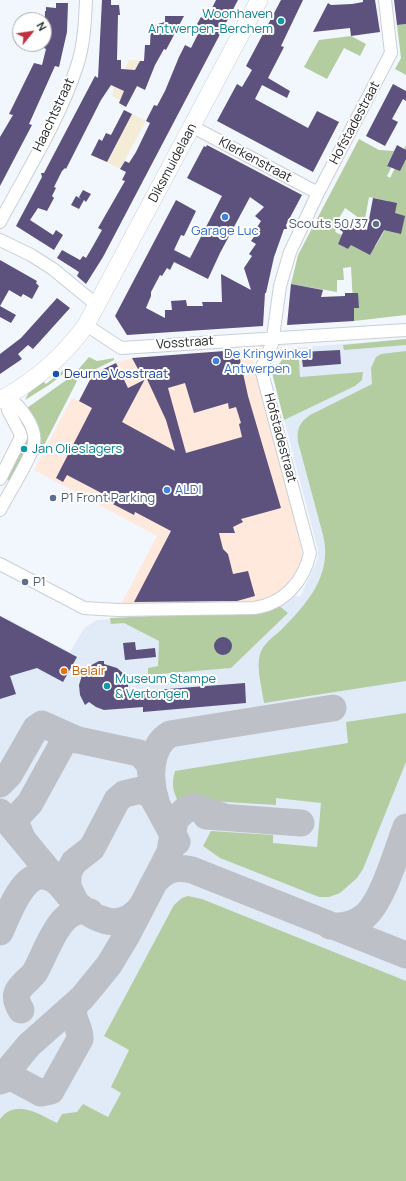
<!DOCTYPE html>
<html>
<head>
<meta charset="utf-8">
<style>
	body { margin:0 }
	#map { position:relative; width:406px; height:1181px; overflow:hidden; background:#f2f7fe; font-family:Manrope,sans-serif }
	canvas { display:block }
	.north { position:absolute; left:12px; top:12px; width:40px; height:40px; box-sizing:border-box; background:#fff; border:1px solid #a8a9a9; border-radius:50%; rotate:60deg; font-size:11px; font-weight:700; line-height:16px; text-align:center; color:#252729 }
	.north::after { content:''; display:block; margin:auto; width:14px; height:18px; background:#c02f3d; clip-path:polygon(50% 0,100% 100%,50% 72%,0 100%) }
</style>
</head>
<body>
<div id="map">
<canvas width="406" height="1181"></canvas>
<div class="north">N</div>
</div>
<script>
const g = document.querySelector('canvas').getContext('2d');
g.lineJoin = 'round';
function fill(path, color) {
  g.fillStyle = color;
  g.fill(path, 'evenodd');
}
function stroke(path, color, width, dash) {
  g.strokeStyle = color;
  g.lineWidth = width;
  g.lineCap = dash ? 'butt' : 'round';
  g.setLineDash(dash || []);
  g.stroke(path);
}
function label(font, color, halo, rows, align = 'center') {
  g.font = font + ' Manrope,sans-serif';
  g.lineWidth = 4;
  g.setLineDash([]);
  g.textBaseline = 'middle';
  g.strokeStyle = halo;
  g.fillStyle = color;
  for (const [text, x, y, turn = 0] of rows) {
    g.save();
    g.translate(x, y);
    g.rotate((+turn || 0) * Math.PI / 180);
    g.textAlign = isNaN(turn) ? turn : align;
    if (halo) g.strokeText(text, 0, 0);
    g.fillText(text, 0, 0);
    g.restore();
  }
}
const commercial = new Path2D(`
	M250,349L301,543L302,556L299,568L291,582L282,593L260,604H121L157,536L34,470L72,398L79,401L93,374L116,363L132,358Z`);
const industrial = new Path2D(`
	M129,60L150,61L127,104L112,96L115,82L122,74Z
	M124,110L146,121L120,169L99,158Z`);
const built = new Path2D(`
	M406,339V1181H0V615L70,652L85,627L97,620L153,616V613L254,611L293,595L300,597L317,561L318,550L272,373L286,354L293,348Z`);
const green = new Path2D(`
	M406,24V75L395,69L401,58L397,25Z
	M351,36L366,44L360,56L344,48L327,79L304,67L319,40Z
	M359,139L379,150L394,151L387,165L391,168L387,176L390,178L406,145V315L354,321L351,267L343,268L344,280H337V292L291,284L298,255ZM369,197L388,201L383,233L375,247L351,244L348,249L338,244L342,235L335,232L337,227L335,225L345,208L362,220L365,219Z
	M406,339V345L344,350L343,345Z
	M298,347L300,377L363,372L362,380L355,386L284,420L272,373L289,351Z
	M406,351V681L264,703C262,688 256,668 260,654C263,644 273,637 280,631C307,604 333,575 323,535L298,442C296,429 300,422 310,415L372,384L371,368L376,357L381,354Z
	M89,357L97,361L114,358V360L80,377L75,373Z
	M65,369L67,371L49,385L25,400L29,392L43,381L46,384Z
	M72,376L77,381L39,455L37,454L27,408Z
	M18,413L29,432L28,446L10,481L5,478L23,441L15,414Z
	M278,605L288,613L231,668L148,675V668L158,666L159,641L124,623L111,624L110,618L153,616V613Z
	M406,713V762L363,869L357,878L340,893L329,897H319L220,858L203,846L211,831L273,835V843L317,847L321,803L276,798V805L177,799C172,789 172,781 175,771L348,743L346,722Z
	M188,896L202,899L406,981V1181H0V1119C16,1098 39,1114 57,1123L62,1114L77,1112L83,1104L108,1117L121,1093L111,1087L129,1050L104,1036L174,905L182,898Z`);
const taxiway = new Path2D(`
	M0,784L9,775L36,728L42,724L78,740L139,753L149,763L152,780
	M156,801C149,780 149,746 170,734L333,708
	M0,812L71,898C91,919 121,935 142,906
	M206,816L301,823
	M23,840L17,826V817L30,803L63,743L69,739L78,740
	M153,884C164,870 174,866 192,870L406,955
	M76,903L68,887V873L74,862L92,848L117,800L124,794L141,790L152,796L177,842
	M330,926C342,927 355,924 365,916C383,901 397,850 406,827
	M0,932C10,911 27,857 58,883
	M21,1010C18,1005 15,999 17,993C20,985 30,979 35,972C47,952 60,902 90,912
	M0,1080L29,1045L82,998L109,965L127,935L170,852L175,820L185,810L195,807L225,817
	M0,1081L11,1077L41,1093L51,1091L80,1039C81,1025 67,1015 77,1003`);
const building = new Path2D(`
	M102,0H111V5H119L120,15H118L117,60H121V69L135,70L140,61H144L145,45H150L151,26L165,22V16H184L166,50L164,49L155,65L145,90L137,86L126,107L119,103L124,91L111,85L101,100L66,169L65,168L62,171L54,187L56,188L52,196L54,198L47,211L38,208L30,220L53,235L56,230L63,235L54,250L16,226L42,177L41,173H44L95,76L98,78Z
	M216,0H238L103,257L86,284L77,276L79,272L57,258L62,250L80,260L83,256L86,258L93,246L102,230L98,228L125,181L122,180L126,172L120,169L125,161L129,163L136,152L150,123L146,121L154,105L157,106L165,91L179,57L185,45L191,48L198,34L193,31L201,17L206,20Z
	M281,0H303L281,46L284,47L268,78L290,91L287,98L262,85L255,99L308,128L317,111L339,122L313,172L217,121L237,84L242,87L252,70L246,66Z
	M363,0H375L380,32L351,36L350,28L313,32L328,3L331,5L352,4L363,2Z
	M394,0H406V24L397,25Z
	M56,3H68L67,32L59,67L55,66L29,124L32,125L0,186V137L13,115L9,114L34,63L42,65L46,49L44,48L45,11H46V7L56,8Z
	M393,84L406,91V101L403,99L392,119L398,122L385,146L366,136Z
	M124,110L132,114L107,162L91,155L99,139L102,141L106,133L111,135Z
	M207,145L302,195L286,225L287,229H284L274,257L266,293H265L263,326L127,335L115,316L176,200L196,211L184,236L181,235L174,250L190,258L222,196L187,178L204,146L206,147ZM250,197L264,207L255,216L261,221L254,232L256,234L251,241L256,244L249,254L252,256L244,268L251,290L221,274L222,302H202L203,306H187L186,300L171,301L172,310H165V318L146,308L151,296V292L160,275L162,276L167,268L170,270L174,262L208,279L220,253Z
	M397,145L406,150V159L400,171L387,166Z
	M83,190L91,194L86,202L84,200L79,209L71,205L76,196L81,199L79,197Z
	M373,198L397,203L395,213L405,216L401,234L384,230L370,255L351,245L348,249L338,244L343,232L339,229L344,220L367,230Z
	M0,260L37,281L36,283L39,286L32,299L23,294L21,297L9,290L0,306Z
	M291,284L323,290L321,297L345,296V293H358L359,308H354V321L287,325Z
	M57,298L70,308L33,349L28,345L18,354L22,359L0,374V354L21,338Z
	M0,306L16,315L11,323L0,317Z
	M238,350L248,396L281,508L241,519L243,522L233,527L235,533H219L223,549L228,554L233,574L248,571L255,596L237,601L134,602L171,531L135,512L134,515L107,501L109,497L67,475L63,482L56,478L92,408L79,401L93,374L116,363L128,388L144,380L132,358ZM146,377L166,420L175,451L122,422ZM185,383L194,413L228,403L229,409L236,407L241,423L239,424L242,437L186,453L168,388Z
	M340,350L341,364L303,367L301,352Z
	M0,616L77,657L63,682L37,668L10,676L16,694L0,699Z
	M214 646a9 9 0 1 1 18 0a9 9 0 1 1-18 0Z
	M135,642L136,650L155,648L156,657L125,660L123,643Z
	M99,661H104V664L117,668L124,674L128,682V691L142,690V691L245,683L246,703L143,712V707L104,710L96,707L89,702L85,705L80,695L79,685L84,669Z`);
const street = new Path2D(`
	M193,127L318,193
	M0,222C27,171 59,121 77,66C84,45 85,22 86,0
	M0,240L31,255L53,269L98,306
	M86,325L121,348L406,330
	M0,479L21,437L20,433L8,410L7,396
	M0,510C7,496 33,455 34,443C37,426 19,405 7,396
	M0,564L84,608L118,610L254,608C284,604 304,581 310,553L261,369L272,344L280,286L290,252L318,193L391,53L385,0`);
const secondary = new Path2D(`
	M0,400C35,381 63,357 86,325L259,0`);
const markers = [
	[281,21,4,"#0f9aa8"],
	[225,217,4,"#3f7fe0"],
	[376,224,4,"#5c6f8a"],
	[216,361,4,"#3f7fe0"],
	[56,374,4,"#1a4fb4"],
	[24,449,4,"#0f9aa8"],
	[167,490,4,"#3f7fe0"],
	[53,498,4,"#5c6f8a"],
	[25,582,4,"#5c6f8a"],
	[64,671,4,"#e8710a"],
	[107,686,4,"#0f9aa8"]
];
const cultureNames = [
	["Woonhaven",273,14,"right"],
	["Antwerpen-Berchem",273,29,"right"],
	["Jan Olieslagers",32,449],
	["Museum Stampe",115,679],
	["& Vertongen",115,694]
];
const streetNames = [
	["Haachtstraat",54,115,-65],
	["Hofstadestraat",355,123,-62],
	["Klerkenstraat",255,160,28],
	["Diksmuidelaan",173,163,-62],
	["Vosstraat",185,343,-4],
	["Hofstadestraat",280,438,75]
];
const serviceNames = [
	["Scouts 50/37",368,224,"right"],
	["P1 Front Parking",61,498],
	["P1",33,582]
];
const shopNames = [
	["Garage Luc",225,231,"center"],
	["De Kringwinkel",224,354],
	["Antwerpen",224,369],
	["ALDI",175,490]
];
const transitNames = [
	["Deurne Vosstraat",64,374]
];
const foodNames = [
	["Belair",72,671]
];
fill(commercial, '#ffe8dc');
fill(industrial, '#f5ecd7');
fill(built, '#e1ebf8');
fill(green, '#b3cda1');
stroke(taxiway, '#bdc1c7', 27);
fill(building, '#5c527d');
stroke(street, '#cacfd6', 14);
stroke(secondary, '#cacfd6', 18);
stroke(street, '#fff', 12);
stroke(secondary, '#fff', 17);
for (const [x, y, r, color] of markers) {
  const dot = new Path2D();
  dot.arc(x, y, r, 0, 2 * Math.PI);
  g.fillStyle = color;
  g.fill(dot);
  stroke(dot, '#fff', 1.5);
}
label('13px', '#0d838f', '#fff', cultureNames, 'left');
label('13px', '#252729', '#fff', streetNames);
label('13px', '#4e5e75', '#fff', serviceNames, 'left');
label('13px', '#366cbe', '#fff', shopNames, 'left');
label('13px', '#164399', '#fff', transitNames, 'left');
label('13px', '#c56008', '#fff', foodNames, 'left');
</script>
</body>
</html>
